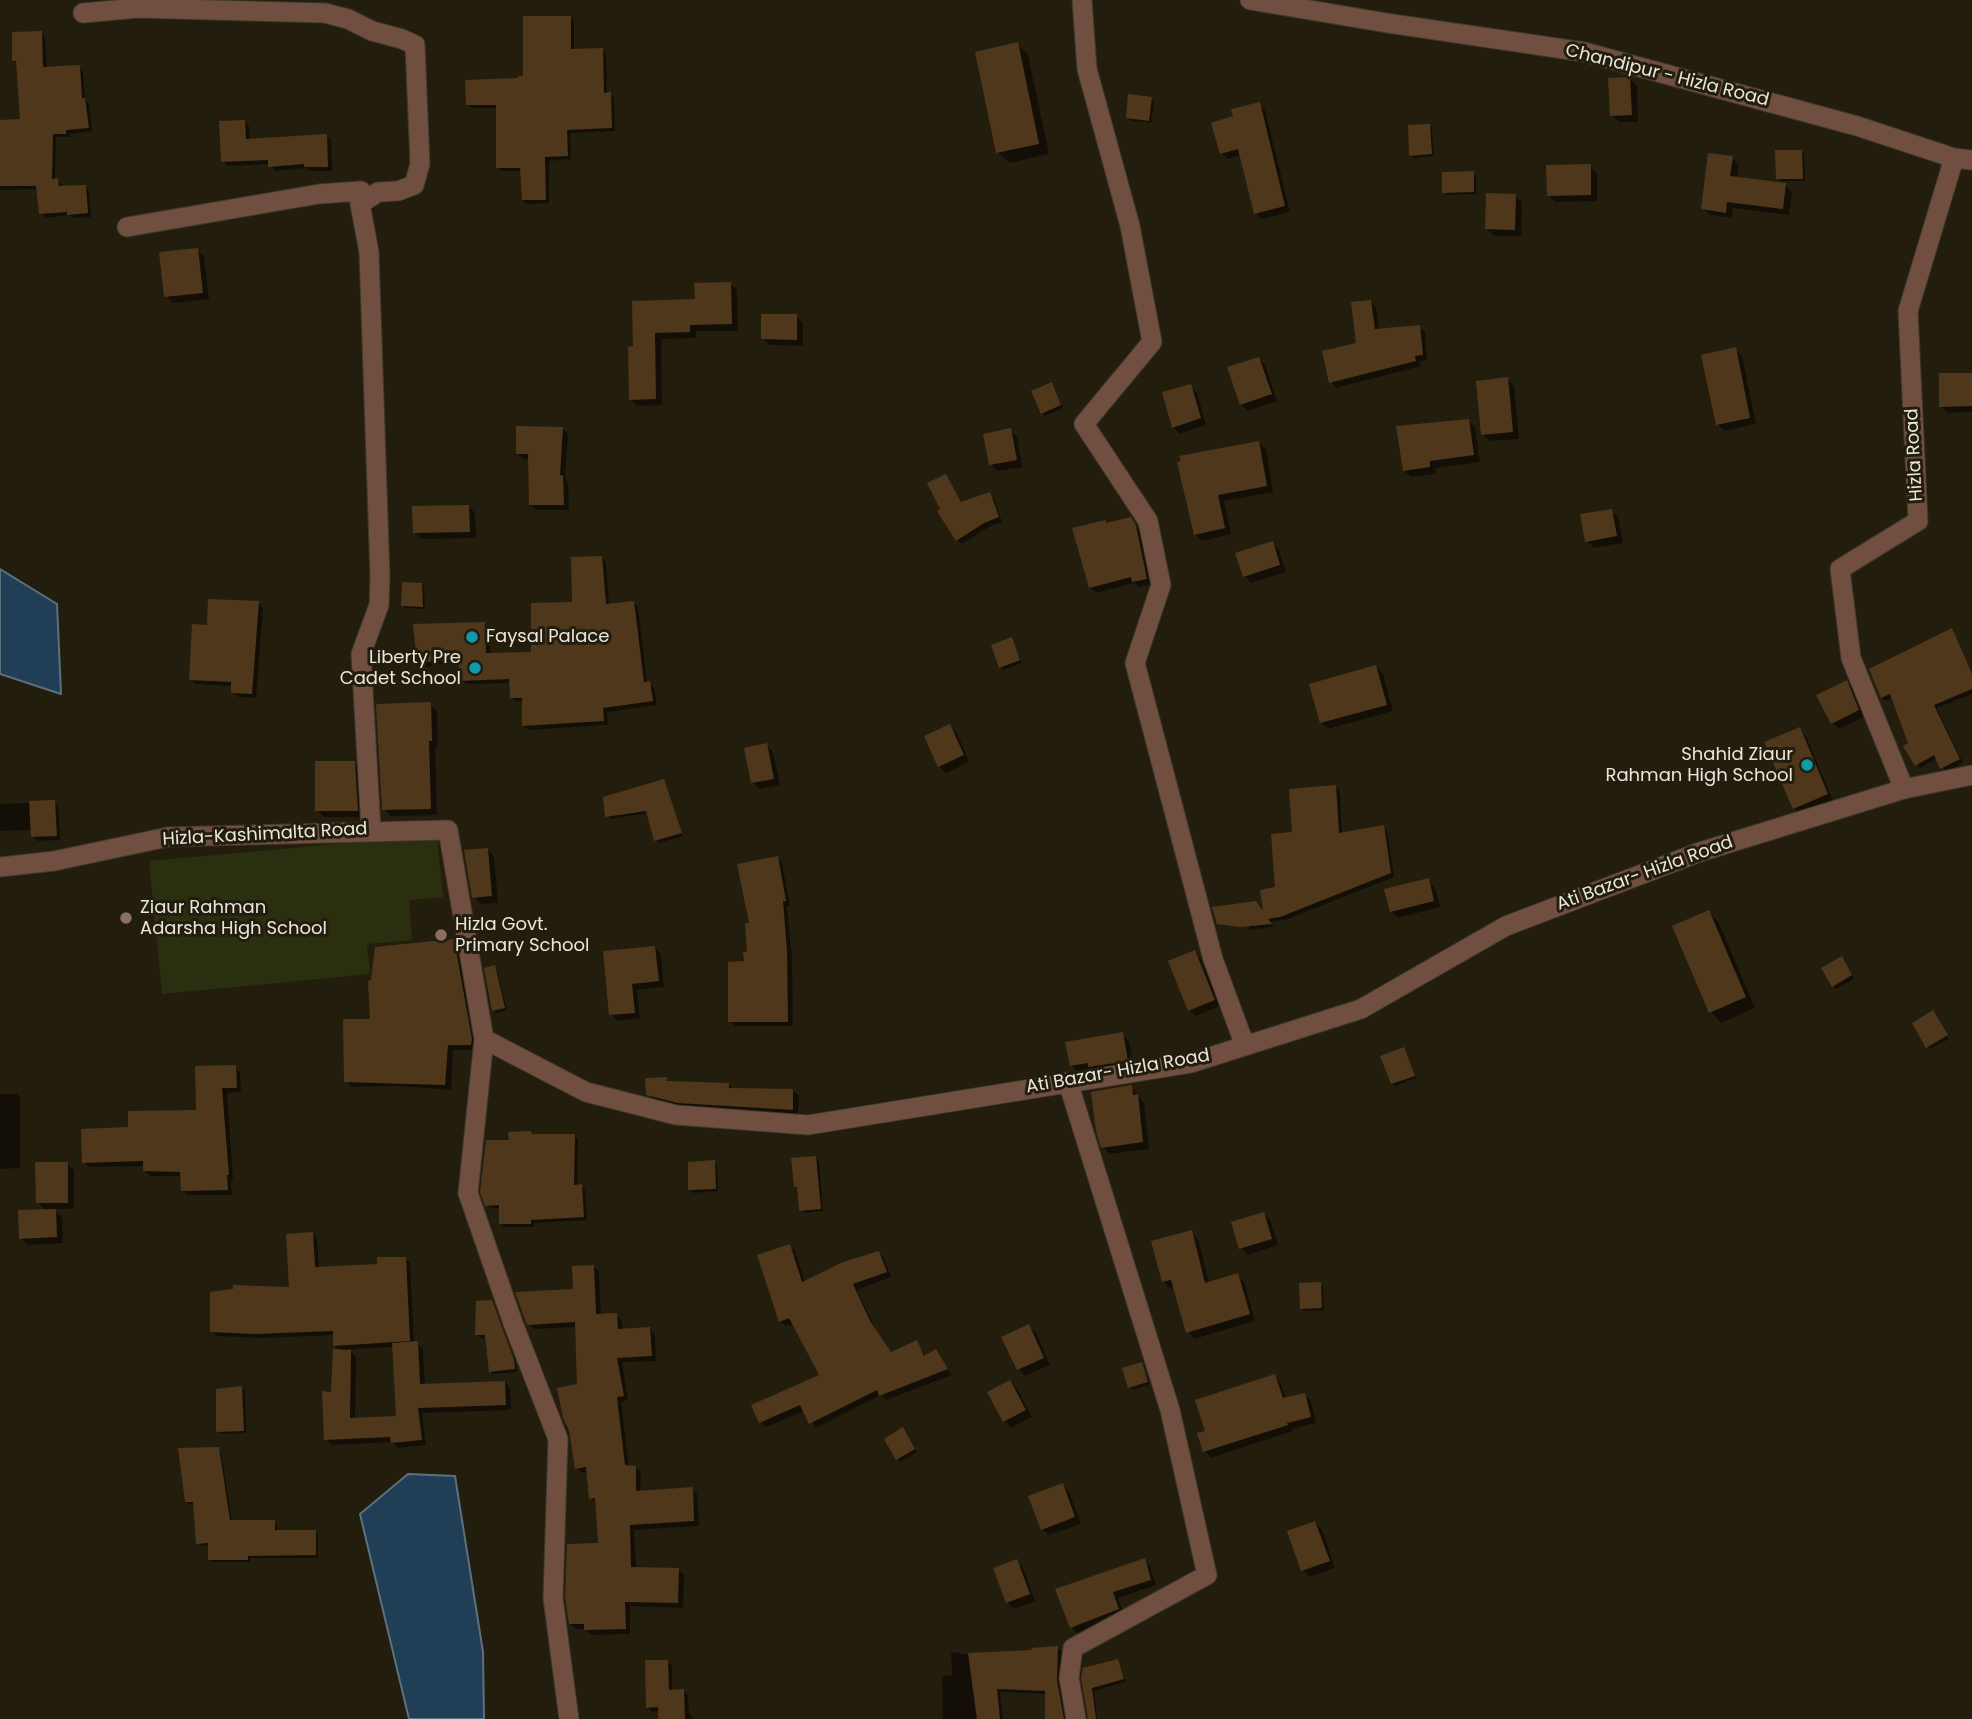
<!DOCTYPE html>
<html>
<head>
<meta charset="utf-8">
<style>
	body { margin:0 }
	canvas { display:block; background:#231d0e }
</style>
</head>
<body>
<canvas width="1972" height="1719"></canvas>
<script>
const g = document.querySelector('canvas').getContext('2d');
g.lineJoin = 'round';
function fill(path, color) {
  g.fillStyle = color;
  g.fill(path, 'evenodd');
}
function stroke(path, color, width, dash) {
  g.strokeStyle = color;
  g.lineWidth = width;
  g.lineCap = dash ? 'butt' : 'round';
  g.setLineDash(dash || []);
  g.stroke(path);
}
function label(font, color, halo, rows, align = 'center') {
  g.font = font + ' Poppins,sans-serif';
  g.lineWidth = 6;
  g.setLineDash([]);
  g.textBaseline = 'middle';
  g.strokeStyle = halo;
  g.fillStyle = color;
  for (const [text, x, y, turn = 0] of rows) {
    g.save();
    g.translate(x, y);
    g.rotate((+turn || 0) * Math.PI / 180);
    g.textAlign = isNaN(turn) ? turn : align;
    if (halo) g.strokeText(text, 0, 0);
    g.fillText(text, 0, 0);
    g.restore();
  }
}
const green = new Path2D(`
	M437,835L443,897L409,900L412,940L367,944L370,974L162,994L149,861Z`);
const water = new Path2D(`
	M0,569L57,604L61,694L0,674Z
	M408,1474L455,1476L483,1652L484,1719H409L360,1514Z`);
const shadow = new Path2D(`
	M571,18L574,21V51L602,50L606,54L607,94L614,98L615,131L570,133L571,159L549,161V203L527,204L523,200L522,171H502L498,167V108H471L467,104L524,78Z
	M41,33L45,37L47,68L79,67L83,71L85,100L89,104L92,131L70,134V137H56L55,180L62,184V188L85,187L89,191L91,217L73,218L70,215L45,218L41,213L38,189L0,190V121H22L18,65L14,61Z
	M1017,44L1028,55L1049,154L1009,163L998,152Z
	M1630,79L1637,86L1638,122H1619L1612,115Z
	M1151,99L1154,102L1151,123L1131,121L1128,118Z
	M1259,104L1265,110L1290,212L1262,219L1256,213L1241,155L1228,159L1221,153L1235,118Z
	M244,122L249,126L250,141L327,136L331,140L332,171H310L307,168L275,171L270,164L227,166L223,161Z
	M1430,126L1432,129L1434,156L1414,158L1411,155Z
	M1802,152L1804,155L1805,181H1780L1778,178Z
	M1732,158L1739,165L1737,179L1785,185L1792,192L1789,215L1733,208L1732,218L1710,215L1703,209Z
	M1590,166L1597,173V201L1555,202L1549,195Z
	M1473,173L1476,176L1477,194L1447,195L1444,192Z
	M1515,196L1522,202L1521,236H1494L1487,229Z
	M197,250L204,256L209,299L173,303L166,296Z
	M730,284L737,290L738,331H696V338L661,339L662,405L637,406L630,399L635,348L697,301Z
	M1371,302L1376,307L1379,330L1419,327L1425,332L1427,360L1420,361L1421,366L1336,388L1331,382L1358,344Z
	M796,316L803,323V346L770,345L763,339Z
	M1735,349L1742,356L1756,424L1724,431L1718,424Z
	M1258,359L1265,365L1277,401L1248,411L1241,404Z
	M1972,374V412L1948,413L1941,406Z
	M1507,379L1514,386L1519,439L1490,441L1483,435Z
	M1190,386L1197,393L1206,425L1180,434L1173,427Z
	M1054,387L1063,408L1045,416L1042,413Z
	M1468,420L1475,427L1480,462L1435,468L1436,474L1411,477L1404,471Z
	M563,429L568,434L565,479L568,482L569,510H536L530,505V459H523L517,454Z
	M1010,430L1017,437L1022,467L998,471L991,465Z
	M1259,443L1266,449L1273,492L1224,501L1231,534L1202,541L1195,534L1183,463Z
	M946,476L962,504L989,494L994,499L1002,522L989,527L962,544L957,540L942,510Z
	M469,506L475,513L476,538L421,539L415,533Z
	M1611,511L1618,517L1623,543L1594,548L1587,541Z
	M1130,519L1141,533L1152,584L1139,587L1135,583L1096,593L1090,588L1105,522L1108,524Z
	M1272,543L1279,550L1286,572L1251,583L1244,576Z
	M601,558L606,562L609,605L634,603L638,607L647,683L654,687L657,705L607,712L608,725L528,730L524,726L523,701H516L511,697V683L466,684L461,680V663L423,667L418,662L485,624L489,628L490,655L533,654L573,604Z
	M421,584L424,587L425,609L405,608L402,605Z
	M258,603L263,608L256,698L238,697L233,692V686L196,684L191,679L209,627Z
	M1951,630L1972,673V694L1937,708L1963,763L1946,772L1937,758L1920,768L1917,765L1893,697L1886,701L1882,698Z
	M1012,639L1022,663L1003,670L1001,667Z
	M1376,667L1383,674L1393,711L1328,729L1321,722Z
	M1846,682L1853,689L1864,717L1839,729L1832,723Z
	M430,704L437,711L438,747H435L437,815L391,816L384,809Z
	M950,726L957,733L969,762L946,773L939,766Z
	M1799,729L1806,736L1833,801L1801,815L1794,808Z
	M766,745L773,752L780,785L759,789L752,782Z
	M354,763L361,770L364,817H324L317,810Z
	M663,781L683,836L659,843L656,840L648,813L610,819L607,816Z
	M1336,787L1340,791L1342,834L1383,827L1387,831L1394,877L1285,920L1270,922L1274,927L1246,930L1222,928L1249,930L1250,926L1219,923L1265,916L1277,889L1294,834Z
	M54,802L58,806L60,840L37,841L32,836V830L0,831V804Z
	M487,849L494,856L498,903L481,904L474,897Z
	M777,858L782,863L790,905L787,906L792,957L793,1026H735L730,1021L749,953L751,924Z
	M1428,880L1435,887L1440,907L1398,918L1391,911Z
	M1708,912L1719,923L1755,1008L1721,1023L1711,1012Z
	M454,941L460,947L476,1050H453L451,1090L399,1086L352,1087L346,1081L372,1020Z
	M655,947L661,954L664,987L637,990L640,1018L617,1021L611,1014Z
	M1195,952L1201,959L1220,1006L1196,1016L1189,1010Z
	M1844,961L1854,979L1836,989L1833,986Z
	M494,967L497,970L507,1010L496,1013L493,1010Z
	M1936,1015L1949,1039L1930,1049L1927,1047Z
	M1122,1034L1129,1041L1134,1067L1078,1072L1071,1065Z
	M1404,1049L1416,1078L1395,1086L1392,1083Z
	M235,1067L240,1072L241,1092L227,1093L233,1179H231L232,1195H188L182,1190V1176H150L145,1171V1166L89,1167L84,1162L130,1129L198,1111Z
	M666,1079L670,1083L729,1084L734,1090H793L799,1096L798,1115L685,1108L654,1100L648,1094Z
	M1131,1087L1144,1103L1149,1149L1110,1154L1103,1147Z
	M0,1094H17L20,1097V1168L0,1169Z
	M531,1132L534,1136H574L578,1139L577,1186H581L585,1190L587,1220L534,1223V1227H504L501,1223L500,1208H491L487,1205L511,1141Z
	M816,1158L819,1161L823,1211L804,1213L801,1210L799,1190L795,1186Z
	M714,1162L717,1165L718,1191L693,1193L690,1190Z
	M67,1164L74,1170V1209H54L62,1217L63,1243L28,1245L21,1238L46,1211L38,1202Z
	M1263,1214L1270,1220L1278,1245L1248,1255L1241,1248Z
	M1191,1232L1198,1239L1209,1283L1237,1275L1244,1282L1255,1321L1194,1339L1188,1332L1175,1287L1170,1288L1163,1281Z
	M313,1234L317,1239L319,1269L379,1266L405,1259L410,1263L414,1343H417L423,1349L425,1386L505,1382L510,1388L511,1410L422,1413L426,1445L398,1448L392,1442L332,1445L326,1439L340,1351L334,1345L335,1335L262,1338L217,1336L212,1331L290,1289ZM394,1347L398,1417L355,1419L356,1357L348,1349Z
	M789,1246L795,1251L805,1282L879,1253L884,1258L891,1277L857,1290L875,1328L892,1354L917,1343L926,1357L936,1351L952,1375L886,1400L881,1395L816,1428L805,1411L766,1427L761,1422L821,1376L794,1324L786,1326L780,1321Z
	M594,1266L599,1272L601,1316L617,1315L622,1321V1330L650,1329L655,1334L656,1361L622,1362L628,1400L621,1402L629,1467H636L641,1473L640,1492L692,1489L697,1494L699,1526L634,1530L636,1569L678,1570L684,1575L683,1608L630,1606V1634L591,1635L585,1629H576L570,1624L599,1545L596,1503L590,1498L588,1472L582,1473L576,1468L579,1386L577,1327L534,1329L528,1324L575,1291Z
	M1320,1284L1323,1287L1324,1310L1304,1311L1301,1308Z
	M491,1301L516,1364L517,1372L493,1374L490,1371L487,1338H480L477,1335Z
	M1029,1327L1036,1333L1050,1365L1025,1376L1019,1369L1004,1338Z
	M1142,1364L1150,1384L1133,1390L1130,1387Z
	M1274,1376L1281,1383L1286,1399L1305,1395L1311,1401L1316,1423L1292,1429L1293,1431L1211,1458L1205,1451L1199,1434L1207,1432Z
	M1010,1382L1017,1389L1032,1417L1011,1428L1004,1421L989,1393Z
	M242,1388L245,1391L246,1433L221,1434L218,1431Z
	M906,1432L917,1452L900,1462L897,1459Z
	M218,1449L221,1452L232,1522H275L277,1525L278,1532H316L318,1535V1558H250V1562H212L210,1559L209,1545L201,1546L198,1543L195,1504H189L186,1501Z
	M1063,1485L1069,1492L1081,1524L1049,1535L1042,1529Z
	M1315,1523L1322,1530L1335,1568L1309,1577L1303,1570Z
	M1144,1560L1150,1566L1156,1585L1118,1598L1124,1615L1077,1633L1071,1627Z
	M1016,1561L1023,1568L1035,1601L1014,1609L1007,1602Z
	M1057,1648L1062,1652L1061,1686L1066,1719H1047V1694L1000,1692L1003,1719H943L942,1676L952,1675L951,1652L973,1655L1033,1651Z
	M667,1661L672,1666V1691L683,1690L688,1695L689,1713L693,1719H660V1711L652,1712L647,1707Z
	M1118,1661L1126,1682L1094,1691L1097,1719H1089L1083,1678Z`);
const building = new Path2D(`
	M523,16H571V49L603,48L604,93L611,92L612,128L567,130L568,156L545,157L546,200H522L520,168H496V105H466L465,80L518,78V76H523Z
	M42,31L43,67L80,65L82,98H85L89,128L66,130V134H53L52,179L58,178L59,186L86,185L88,213L67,215V212L39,214L36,186H0V120L20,119L16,61H12V32Z
	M1018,42L1039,144L996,153L975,52Z
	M1630,77L1632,115L1610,116L1608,78Z
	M1128,94L1152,97L1149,121L1126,118Z
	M1260,102L1285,206L1254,214L1238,149L1220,154L1211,123L1233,116L1231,109Z
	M245,120L246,139L327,134L328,167H304V164L268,167V160L221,162L219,121Z
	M1430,124L1432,154L1409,156L1408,125Z
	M1775,150H1802L1803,179H1776Z
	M1708,153L1733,156L1730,176L1786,183L1783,209L1727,202L1726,213L1701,209Z
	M1591,164V195L1547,196L1546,165Z
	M1474,171V192L1442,193V172Z
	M1486,193L1516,194L1515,230L1485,229Z
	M198,248L203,293L164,297L159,252Z
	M731,282L732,324L690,325V332L655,333L656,399L629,400L628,347L633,346L632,301L695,299L694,283Z
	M1371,300L1375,329L1420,325L1423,355L1415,356L1416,361L1329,383L1322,351L1356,343L1351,302Z
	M761,314H797V340L761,339Z
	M1736,347L1750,418L1716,425L1701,355Z
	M1259,357L1272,394L1240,405L1227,367Z
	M1939,373H1972V406L1939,407Z
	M1508,377L1513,432L1481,435L1476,381Z
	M1052,382L1061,405L1041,414L1031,391Z
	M1191,384L1201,418L1172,428L1162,392Z
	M1469,419L1474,455L1430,461V467L1403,471L1396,426Z
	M516,426L563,427L560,475H563L564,505H529L528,454H516Z
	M1011,428L1017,460L989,465L983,434Z
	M1259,441L1267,486L1218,495L1225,528L1194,535L1177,462L1181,461L1179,456Z
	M946,474L961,502L990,492L999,517L984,523L956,541L937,511L940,509L927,483Z
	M469,505L470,532L413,533L412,506Z
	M1612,509L1617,536L1585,542L1580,514Z
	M1131,517L1136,526L1147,579L1132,582L1131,577L1089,588L1072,528L1106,520V523Z
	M1273,541L1280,565L1243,577L1235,553Z
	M602,556L606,604L634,601L644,682L650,681L653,701L603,708L604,721L522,726V698H510L509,679L459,681V659L417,663L413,624L485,622L486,653L531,652V603L572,602L571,557Z
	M402,582L422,583L423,607L401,606Z
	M208,599L259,601L252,694L231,693V682L189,680L192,624L207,625Z
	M1952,628L1972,674V689L1934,705L1960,759L1940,769L1934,755L1915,766L1903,746L1908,743L1890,694L1881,698L1869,669Z
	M1012,637L1020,660L999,668L991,645Z
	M1376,665L1387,705L1320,723L1309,684Z
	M1847,680L1859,710L1831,724L1816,695Z
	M431,702L432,741H429L431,809L382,810L376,704Z
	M950,724L964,755L938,767L924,736Z
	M1800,727L1828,794L1793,809L1764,742Z
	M767,743L774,779L751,783L744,748Z
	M315,761H355L358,811H315Z
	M664,779L682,833L654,841L646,811L605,817L603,797Z
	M1336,785L1339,833L1384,825L1391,873L1280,917L1268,919L1272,924L1241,927L1217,924L1212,907L1256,901L1263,911L1260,890L1275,887L1271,834L1292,832L1289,789Z
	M55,800L57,836L31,837L29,801Z
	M488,848L492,896L472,898L464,850Z
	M778,856L786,901H783L787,951L788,1022H728V962L744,961L743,952H747L745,923H749L737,864Z
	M1429,878L1434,901L1390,912L1384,889Z
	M1709,910L1746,997L1709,1013L1672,926Z
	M454,939L472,1039L471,1045H448L445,1085L344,1082L343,1019H370L368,981L371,980L375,947Z
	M655,946L659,981L632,984L635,1013L609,1015L603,951Z
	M1195,950L1215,1000L1188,1011L1168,961Z
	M1842,956L1852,975L1832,987L1821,968Z
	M495,965L505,1008L492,1011L484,968Z
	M1933,1010L1948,1035L1926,1048L1912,1023Z
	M1123,1032L1128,1061L1088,1067V1063L1070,1066L1065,1042Z
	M1404,1047L1415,1076L1391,1084L1380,1056Z
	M236,1065L237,1088H222L229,1175H227L228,1190L181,1191L180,1172L143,1171V1161L82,1163L81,1129L128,1127V1111L196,1110L195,1066Z
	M667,1077V1081L729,1083V1088L793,1089V1110L678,1103L646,1095L645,1078Z
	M1132,1085L1133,1095L1138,1094L1143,1142L1101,1148L1096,1131L1091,1092Z
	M531,1131L532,1134H575L574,1185L582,1184L584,1217L531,1220V1224H499V1205L485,1206L480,1192L486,1140H509L508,1132Z
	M816,1156L821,1209L799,1211L797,1187H794L791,1158Z
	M715,1160L716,1189L688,1190V1162Z
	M35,1162H68V1203H36Z
	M56,1209L57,1237L19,1239L18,1210Z
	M1264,1212L1272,1239L1239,1249L1231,1222Z
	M1192,1230L1205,1283L1238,1273L1250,1314L1186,1333L1171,1280L1162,1282L1151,1241Z
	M313,1232L315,1267L377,1264V1257H406L410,1341L333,1346V1331L256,1334L210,1332V1292L233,1289V1285L289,1287L286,1234Z
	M790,1244L802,1282L843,1262L879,1251L887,1272L853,1284L870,1321L891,1352L917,1340L924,1356L936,1349L948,1369L879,1396L877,1390L809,1424L800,1405L759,1423L751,1405L819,1375L789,1318L779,1322L757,1255Z
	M594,1265L596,1314L617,1313L618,1329L650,1327L652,1356L617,1358L624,1396L617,1397L625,1465L636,1466V1491L693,1487L694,1521L630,1525L631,1567L679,1568L678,1603L625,1602L626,1629L584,1630V1624H569L565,1597L567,1544L598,1543L595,1498L589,1499L586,1467L575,1469L569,1430L563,1418L557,1388L577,1384L575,1322L527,1325L515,1292L573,1289L572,1266Z
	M1321,1282L1322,1308L1300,1309L1299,1283Z
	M492,1300L514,1360L515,1369L489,1372L485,1335H475L476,1301Z
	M1029,1324L1044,1358L1017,1370L1001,1337Z
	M418,1341L420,1384L505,1381L506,1405L418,1408L422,1440L391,1443L390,1437L324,1440L322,1391L331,1392L333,1349L351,1350L350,1418L396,1416L392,1343Z
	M1142,1362L1148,1382L1128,1388L1122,1368Z
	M1275,1374L1283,1398L1305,1393L1311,1417L1287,1423L1288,1425L1203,1452L1197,1433L1205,1431L1195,1400Z
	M1010,1380L1026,1410L1003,1422L987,1392Z
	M242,1386L244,1431L216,1432V1389Z
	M903,1427L915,1449L896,1460L884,1439Z
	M219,1447L230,1520H275V1530H316V1555L248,1556V1560H208V1543L196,1544L193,1502H185L178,1448Z
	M1063,1483L1075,1517L1041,1530L1028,1496Z
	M1315,1521L1330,1561L1301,1571L1287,1531Z
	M1145,1558L1151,1580L1113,1592L1119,1609L1070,1628L1055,1589Z
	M1017,1559L1030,1594L1006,1603L993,1568Z
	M1058,1646L1057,1680L1064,1719H1045V1691L997,1689L1000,1719H977L968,1653L1032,1650L1031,1648Z
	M1118,1659L1124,1679L1092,1688L1096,1719H1088L1081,1678L1083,1668Z
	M645,1660H668L669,1690L684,1689L685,1719H658V1707L646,1708Z`);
const minor = new Path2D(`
	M1082,0L1087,69L1130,226L1152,342L1084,424L1148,521L1161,585L1135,663L1213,959L1245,1046
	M1250,0L1387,23L1584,52L1857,126L1954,158L1972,160
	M83,13L138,8L325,13L348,19L372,31L402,39L415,45L420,164L414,185L398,191L378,192L360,204L369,252L380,577L379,605L361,654L371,830
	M127,227L319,194L361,191L360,204
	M1904,789L1851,658L1840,569L1918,521L1908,311L1954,158
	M0,867L54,861L168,837L448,830L484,1039L586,1092L676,1115L808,1125L1191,1063L1361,1009L1506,926L1700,852L1904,789L1972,775
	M484,1039L468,1193L513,1323L558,1439L553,1598L569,1719
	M1068,1082L1170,1410L1207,1575L1073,1648L1069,1678L1076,1719`);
const markers = [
	[472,637,7,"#0f9aa8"],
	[475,668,7,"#0f9aa8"],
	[1807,765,7,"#0f9aa8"],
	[126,918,7,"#8d6e63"],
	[441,935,7,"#8d6e63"]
];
const streetNames = [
	["Chandipur - Hizla Road",1667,76,14],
	["Hizla Road",1915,455,-93],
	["Hizla-Kashimalta Road",265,835,-3],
	["Ati Bazar- Hizla Road",1645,874,-20],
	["Ati Bazar- Hizla Road",1118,1072,-10]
];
const poiNames = [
	["Faysal Palace",486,637],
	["Liberty Pre",461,658,"right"],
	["Cadet School",461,679,"right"],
	["Shahid Ziaur",1793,755,"right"],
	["Rahman High School",1793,776,"right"],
	["Ziaur Rahman",140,908],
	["Adarsha High School",140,929],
	["Hizla Govt.",455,925],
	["Primary School",455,946]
];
fill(green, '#2a300f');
fill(water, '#203e55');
stroke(water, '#5d707e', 2);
fill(shadow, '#0007');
fill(building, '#4f371c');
stroke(minor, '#3f392b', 21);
stroke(minor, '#704f40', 19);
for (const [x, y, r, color] of markers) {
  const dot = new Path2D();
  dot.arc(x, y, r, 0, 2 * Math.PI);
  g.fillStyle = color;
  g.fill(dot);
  stroke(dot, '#231d0e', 2.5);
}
label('18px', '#eae6dd', '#231d0e', streetNames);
label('18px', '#eae6dd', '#231d0e', poiNames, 'left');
</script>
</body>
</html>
